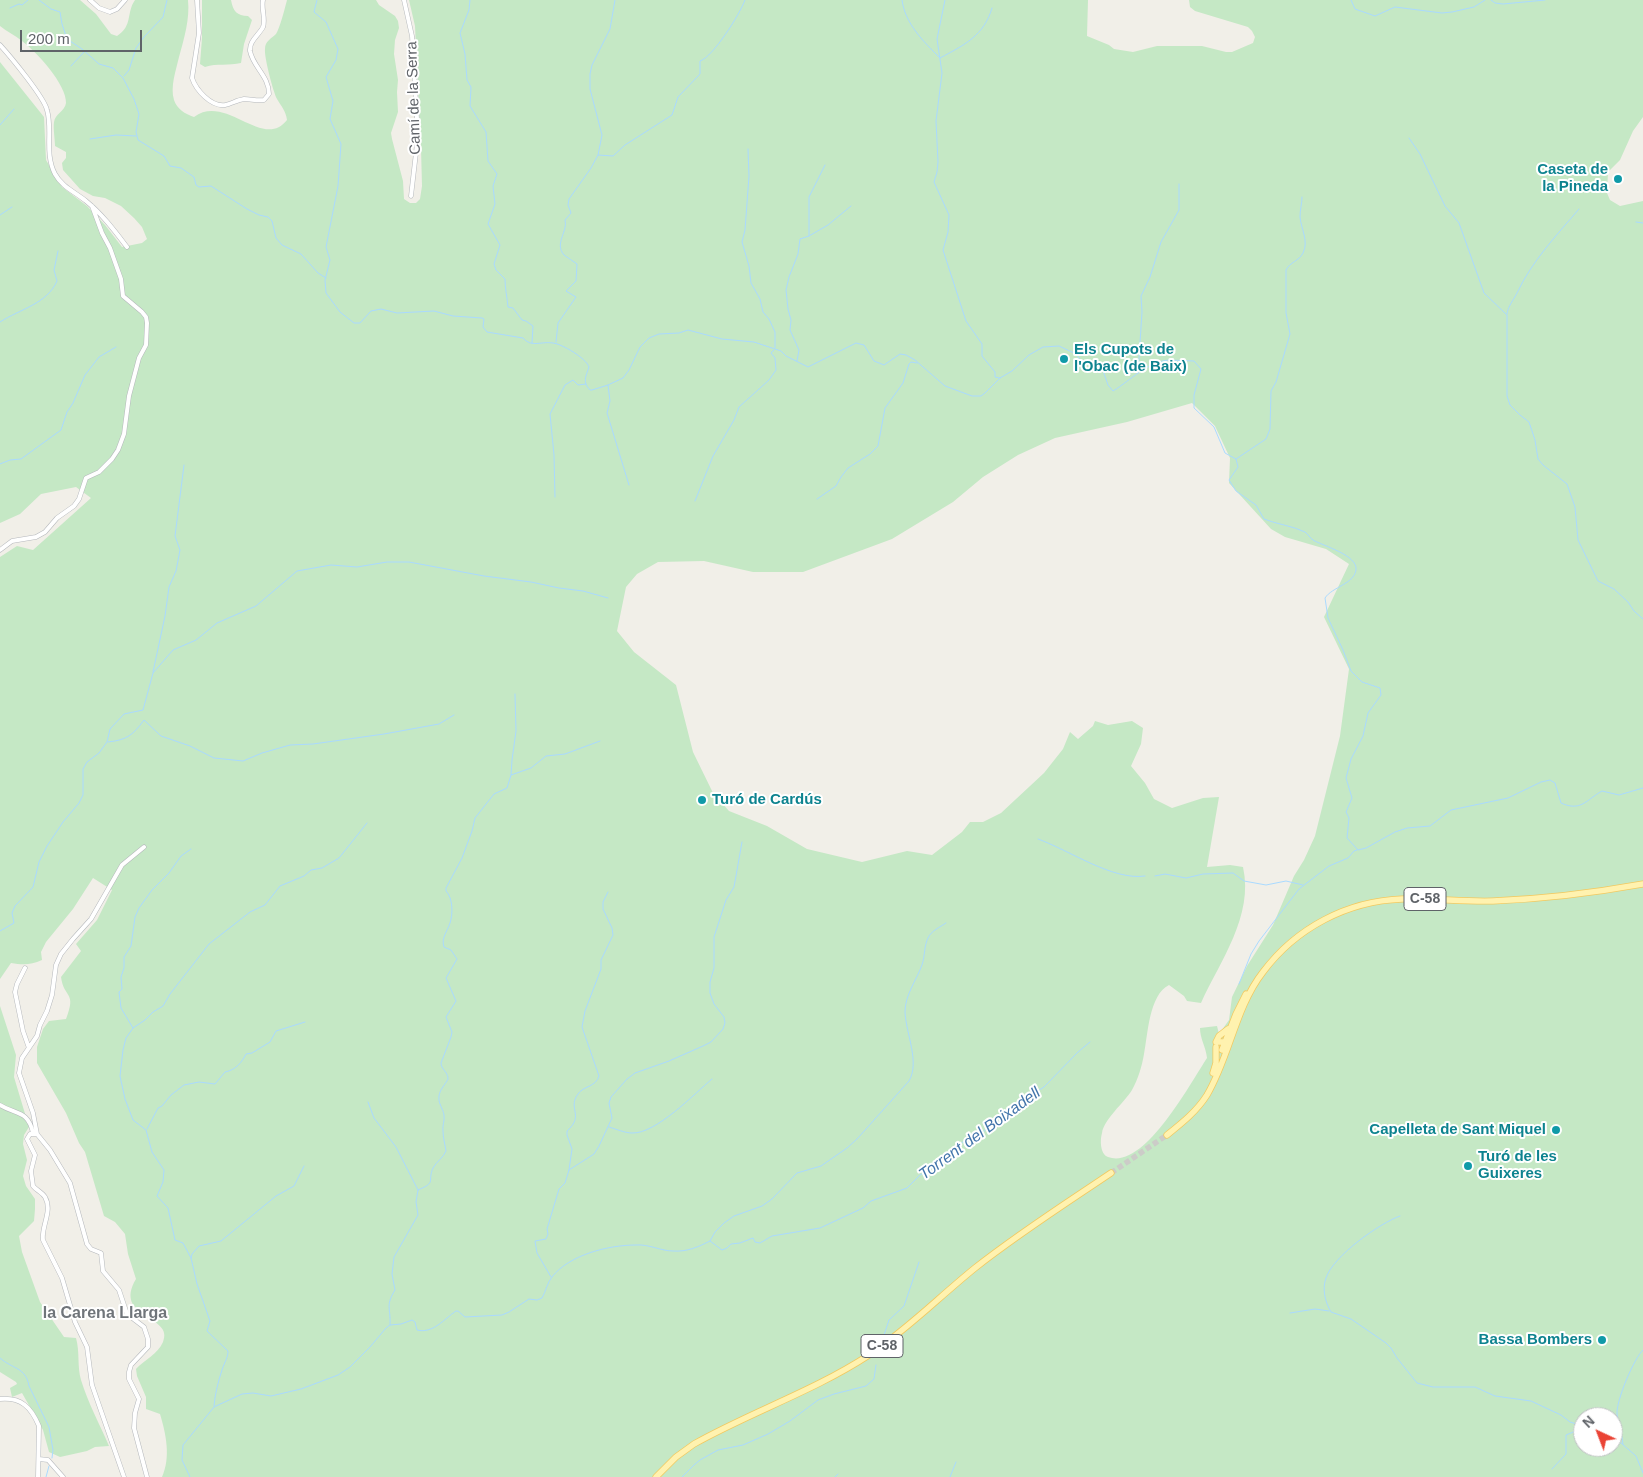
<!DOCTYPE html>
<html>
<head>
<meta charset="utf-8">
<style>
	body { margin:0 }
	#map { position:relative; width:1643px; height:1477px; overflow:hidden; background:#f1efe8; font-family:Arial,sans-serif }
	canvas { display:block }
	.north { position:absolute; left:1573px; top:1407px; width:50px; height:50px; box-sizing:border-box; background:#fff; border:1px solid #bfc1c3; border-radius:50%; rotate:317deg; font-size:14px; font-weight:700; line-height:20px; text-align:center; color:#5f6368 }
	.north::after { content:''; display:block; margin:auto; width:18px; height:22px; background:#ea4335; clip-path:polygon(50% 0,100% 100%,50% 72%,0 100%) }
	.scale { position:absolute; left:20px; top:30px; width:122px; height:22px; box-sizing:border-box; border:2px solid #5f6368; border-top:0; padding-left:6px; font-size:15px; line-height:18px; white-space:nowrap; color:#5f6368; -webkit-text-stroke:4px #fff; paint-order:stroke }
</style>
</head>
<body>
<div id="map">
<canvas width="1643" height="1477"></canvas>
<div class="north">N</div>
<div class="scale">200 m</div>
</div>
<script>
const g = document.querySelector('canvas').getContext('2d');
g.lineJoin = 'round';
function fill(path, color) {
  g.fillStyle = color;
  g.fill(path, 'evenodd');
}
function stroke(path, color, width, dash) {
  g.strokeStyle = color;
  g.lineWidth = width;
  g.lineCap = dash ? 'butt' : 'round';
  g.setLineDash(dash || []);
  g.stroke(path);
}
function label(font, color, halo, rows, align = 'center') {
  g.font = font + ' Arial,sans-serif';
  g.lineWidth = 4;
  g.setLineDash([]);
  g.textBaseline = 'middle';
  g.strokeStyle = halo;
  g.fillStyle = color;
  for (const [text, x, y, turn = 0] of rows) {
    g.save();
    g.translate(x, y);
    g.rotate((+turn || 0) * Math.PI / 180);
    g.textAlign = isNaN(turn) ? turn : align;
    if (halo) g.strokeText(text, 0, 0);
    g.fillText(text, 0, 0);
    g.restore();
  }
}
const green = new Path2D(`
	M0,0H80L96,14L111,34L117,36C133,26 126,13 135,0H188C190,19 184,39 179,57C176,70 170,87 174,100C177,109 185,114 194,117C226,93 263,151 287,120C286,111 281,106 277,99C273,91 264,57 265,49C265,41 271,39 276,34C280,28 285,8 287,0H376L379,5L395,16L398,21L399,28L395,40L394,54L398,80L397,92L398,112L391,133L392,139L403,181L404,199L410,203H416L420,199L422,186L421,148L415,26L409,0H1088L1087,36L1109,45L1114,49L1133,52L1157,46H1202L1226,52H1232L1253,43L1255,37L1252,31L1248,27L1195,11L1190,7L1189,0H1643V117L1633,131L1620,160L1608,172L1607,193L1610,200L1620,206L1643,201V1477H162C171,1457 166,1434 160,1414L146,1409V1397L137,1376L136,1369C144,1360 158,1354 163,1342C175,1315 112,1319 136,1279L128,1254L125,1234L115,1222L104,1216L85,1152L79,1143L66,1113L37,1063V1047L43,1029L49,1021L66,1019C77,991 64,999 61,977L81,951L76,944L97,920L112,890L93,878L73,909L46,942L41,952L42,960C31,965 23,965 11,963L0,979V557L17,546L33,550L91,498L76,487L41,494L20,514L0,523V62L44,117L46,160L62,187L87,206L105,225L122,247L142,243L147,239L142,227L134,218L121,206L105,198L93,196L80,189L63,170L62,163L66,158V152L55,146C55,139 53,129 54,122C55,114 65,111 66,103C67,85 36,51 22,41C15,35 7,32 0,26ZM1192,403L1215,426L1230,458L1229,483L1271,529L1285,537L1326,549L1349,564L1324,617L1349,669L1340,736L1315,836L1304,860L1294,876L1273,925L1247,966L1232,997L1229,1020L1219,1034L1217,1026L1200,1028C1200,1039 1206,1047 1207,1058C1191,1082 1144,1171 1108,1157C1100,1154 1100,1140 1102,1133C1104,1119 1124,1103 1132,1090C1138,1079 1142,1066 1144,1054C1148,1034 1149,995 1169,985L1184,996L1187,1001L1201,1003C1220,961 1254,916 1243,867L1230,865L1207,867L1219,797L1203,798L1172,808L1154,799L1145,783L1131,766L1141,744L1143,728L1132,721L1108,725L1095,721L1093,726L1078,739L1070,732L1063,749L1044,773L1001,813L983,822H970L962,832L932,855L907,851L862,862L807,849L767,826L729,811L713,793L693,752L676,685L634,652L617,631L626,587L637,574L658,562L704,561L753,572H803L892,539L953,502L983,477L1018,455L1055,438L1127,422ZM1583,1417H1613V1447H1583Z
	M202,0H231C233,11 237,16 248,16L252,20L244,44L241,63C229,66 217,63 205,67L200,64L202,38Z
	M0,1006L16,1055L14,1077L29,1127L24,1135L23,1144L27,1160L23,1176L26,1186L35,1199V1209L34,1221L19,1236L22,1252L40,1302L64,1337L76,1338C80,1352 77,1366 81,1380C88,1403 100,1425 109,1446L95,1447L87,1451L60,1457L49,1452L43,1430L22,1393L12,1397L10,1388L17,1384L16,1382L0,1372Z`);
const stream = new Path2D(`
	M39,0L51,9L60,12L62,24L67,39L82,49L99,64L113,68L123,78L134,99L139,114L136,132L138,140L164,156L170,166L181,168L194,177L196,185L199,187L211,186L247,209L259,215L268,217L272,221L276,238L282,245L301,254L318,273L326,278
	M317,0L314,12L326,22L338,49L336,60L326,77L333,101L330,119L341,144L338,186L326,247L330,260L325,280L326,293L340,312L354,323H360L371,311L381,309L397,313L434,311L453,316L482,318L484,319L483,327L487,332L523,338C532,348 541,341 553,343C562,344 586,358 589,367C586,376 582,382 590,390H592L608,385L623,378L629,370L640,347L649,338L659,334L679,333L688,330L722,339L754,342L781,351L786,356L808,367L856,343L864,345L874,361L884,365L900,354L906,355L915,360L945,386L972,396H981L985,393L1000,378L1012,371L1029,355L1043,347L1059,346L1076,354L1081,361L1100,362L1108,385L1113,391C1131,380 1147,362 1169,360C1177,360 1186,361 1194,361L1201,369L1194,395V408L1214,427L1225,453L1236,459L1238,467L1229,480L1236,491L1256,505L1264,519C1276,524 1293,526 1305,532C1308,534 1310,538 1313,540C1323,546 1358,555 1356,570C1354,584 1332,587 1325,598L1328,618L1343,650L1351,671L1362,682L1380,688L1381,695L1368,713L1363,736L1351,759L1346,778L1352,798L1346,812L1349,818L1347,838L1358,850L1366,848L1395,832L1407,828L1430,826L1451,810L1508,798L1541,782L1550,780L1555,783L1561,803C1581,812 1586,800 1602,791L1619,795L1643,788
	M470,0L469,10L460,33L465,54L467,80L471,87L470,106L486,132L488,161L497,174L493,186L495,204L488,224L500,245L494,264L496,270L505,279C505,288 507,297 508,307L513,308L522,320L526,321L533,326L532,343
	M902,0C905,24 924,42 940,58C964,45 984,36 992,8
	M945,0L937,39L942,73L936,121L938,162L937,172L934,182L949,215L948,232L943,250L966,321L982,344V356L995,372V377L1000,378
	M1351,0L1355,9L1375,16L1395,7L1442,13L1452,12L1474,7L1485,0
	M1491,0L1495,3L1503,4L1545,0
	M10,8L19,4L22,5L28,0
	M71,66L84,52
	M124,76L129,70L136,48L144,37L163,17L167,0
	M0,125L14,109
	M1409,138L1420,154L1445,206L1459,223L1484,293L1507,315V396L1510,405L1520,415L1529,422L1535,440L1538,459L1543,465L1567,484L1575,507L1578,540L1598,581L1614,589L1628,602L1634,611L1643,619
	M90,139L116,135L136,136
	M748,149L749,176L745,230L742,242L749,266L751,283L760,299L763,312L769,319L775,332V348
	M598,155L602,135L590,89V74L592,65L610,29L615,0
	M0,215L12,207
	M1636,222L1643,223
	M809,236L828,225L851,206
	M1507,314C1508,306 1513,301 1517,293C1532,261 1556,236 1579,209
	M0,322C20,309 47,304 57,281L54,270L58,251
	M556,342L558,323L576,297L566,291L576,281L577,264C573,261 568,258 564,255C554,243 568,232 565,220L571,213L568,205L569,199L591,168L598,155L613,156L625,145L672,115L678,97L700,74V61C713,57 740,14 745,0
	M797,361L799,350L790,330L791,320L788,309L786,290L789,277L798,254L800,239L809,236V197L825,165
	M1138,373L1142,312L1141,296L1150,277L1161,242L1179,210V184
	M608,385L610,401L607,413L629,485
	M1236,459L1266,439L1270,429L1271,391L1276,382L1290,334L1286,313V270C1290,262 1299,261 1303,253C1309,241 1301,229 1300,217C1300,210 1302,203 1302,197
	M0,464L10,460L21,459L61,430L67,412L73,403L85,375L99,357L116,347
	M555,497L554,455L550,414L565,385L573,380L578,385L586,384
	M817,499L836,486L841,477L848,468L870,454L878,446L885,408L903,383L909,364L911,362L917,363
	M695,501L713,456L734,420L739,407L769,380L776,370L775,358L771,353L774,350
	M153,672L165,616L169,587L176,571L180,550L175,536L184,465
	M108,742C127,740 133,735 144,720L161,736L190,746L214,758L243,761L262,753L290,745L313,744L384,734L439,724L454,715
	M511,775L512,760L516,731L515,694
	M1038,839C1069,850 1113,881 1145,876
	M1155,876L1165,874L1186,878L1203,874L1233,873L1244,881L1266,885L1286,881L1303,885
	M0,931L14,923L12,913L15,906L33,887L39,862L47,846L63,822L79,803L83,795V769L87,762L99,753L107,742L110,729L124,714L143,710L153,673L173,650L196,640L217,623L256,606L297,571L331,565L357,567L387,562H409L484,576L531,582L559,588L583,591L608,598
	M1239,984L1251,954L1259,941L1299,889L1329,866L1348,858L1354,851L1357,850
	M133,1028L145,1020L153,1012L163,1006L170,994L209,944L250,912L265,905L280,886L304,876L311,870L322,868L339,858L367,823
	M368,1102L374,1118L396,1147L418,1190
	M609,1127C616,1129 625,1133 632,1133C656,1134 694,1094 712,1079
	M147,1129L158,1108L162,1106L171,1095L184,1085L199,1082L215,1084L225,1072C236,1070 242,1062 246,1054L252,1053L270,1042L276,1031L305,1022
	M569,1170L572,1149L567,1135V1131C585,1115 567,1109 578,1094C583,1086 596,1087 599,1076L582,1027L585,1011L601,969V960L613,935L612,928L603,909V902L608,892
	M1400,1216C1380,1223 1333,1256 1326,1278C1322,1289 1325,1302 1331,1312L1351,1319L1386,1343L1391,1348L1397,1358L1417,1383L1433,1387H1475L1495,1396L1531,1401L1561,1415L1570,1422L1583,1426
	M710,1241L715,1232L724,1223L734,1216L762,1206L772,1199L797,1173L821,1166L847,1148L857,1139L909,1081C920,1062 906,1034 905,1012C905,995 916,981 922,965C925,956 924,946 928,938C931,931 940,927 946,923
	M191,1258L183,1243L175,1240L168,1208L157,1196L163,1182L164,1170L152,1152L146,1130L133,1120L125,1099L120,1076L123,1050L126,1038L133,1028L121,1008L119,992L122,989L121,977L124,968V957L131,946L135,917L139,908L152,890L169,873L181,856L191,849
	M551,1277L537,1253L535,1241L546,1239L548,1234L547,1229L559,1189L565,1183L569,1170L594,1154L599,1146L612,1118L609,1103L611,1097L627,1079L635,1073L669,1061L703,1046L711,1042L723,1029L725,1023L724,1017L714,1004L710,993V982L714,968V937L726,900L734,887L742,842
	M1290,1313L1315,1309L1329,1311
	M390,1325C391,1308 385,1306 395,1290L392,1274L394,1257L418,1215L416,1202L418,1190C437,1182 427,1182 433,1168C437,1161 443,1158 446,1151C445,1144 443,1138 443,1131C442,1126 445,1121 444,1115C443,1108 438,1104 439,1096C440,1089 445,1085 448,1079C448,1072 441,1069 441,1063L451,1037L452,1032L446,1017L456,1001L446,978L457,959L451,950L444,947C441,938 447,932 450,923C453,914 453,898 446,891V888L462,858L472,831L475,818L494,794L507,788L511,775L531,768L546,756L565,754L600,741
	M882,1341L889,1320L904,1306L919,1262
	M0,1358C12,1369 26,1367 29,1386L49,1427L53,1450L52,1458
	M214,1406C215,1394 218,1382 222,1370C224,1363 228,1358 228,1351L207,1331L210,1321L197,1284L191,1258L192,1254L199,1246L221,1241L276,1196L294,1186L304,1166
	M1613,1436L1636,1456L1643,1473
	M1623,1444C1622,1434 1618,1424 1617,1414C1616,1401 1634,1358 1643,1350
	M1552,1469L1566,1454V1435L1583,1428
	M46,1477L49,1466
	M190,1477L182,1460L183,1445L214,1407L242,1394L253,1393L271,1396L301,1389L338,1375L350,1367L370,1347L386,1328L390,1325L401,1324L412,1320L415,1322L417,1330C433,1334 444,1319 456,1311H458L465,1317L502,1315L509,1312L529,1299L537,1300L542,1298C546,1291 547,1283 552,1277C569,1255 608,1245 636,1245C649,1244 661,1251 673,1251C687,1252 698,1247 710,1241L722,1250L727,1248L731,1244L740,1243L753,1238L755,1242L760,1243L772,1236L820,1228L863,1208L871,1201L907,1188L920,1175L929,1170L964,1141L978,1139L989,1125L997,1119L1006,1115L1015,1106L1044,1087L1078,1052L1090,1042
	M682,1477L694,1465L700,1460L718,1450L743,1445L768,1434L790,1421L818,1400L834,1394L866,1386L874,1379L876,1365
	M835,1477L838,1474
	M950,1477L956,1462`);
const primaryTunnel = new Path2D(`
	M1111,1173L1167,1135`);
const street = new Path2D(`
	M90,0L99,8L110,12L117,9L125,0
	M197,0L199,33L192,78C196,90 211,107 225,105C231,104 237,100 244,99C251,99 257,101 264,100L269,94C269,76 253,67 250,51C249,41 259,35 263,27C266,19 261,9 263,0
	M404,0L412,36L417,119V144L411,196
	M0,45C10,56 44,97 47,110C53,130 44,153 55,174C62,187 75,192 86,201C102,214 114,230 127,247
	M0,550L12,541L36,537L45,532L57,518L74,506L79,499L86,478L99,472L112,459L118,450L124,434L129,396L139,358L146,345L147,323L146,317L142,312L123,296L121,279L110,248L102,233L92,206
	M25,968L17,984L15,992L23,1031L29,1048
	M0,1105C16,1115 28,1110 33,1133
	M37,1134L50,1150L70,1183L87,1244L91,1249L101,1253L103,1271L119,1290L127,1314L144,1327L148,1339V1347L131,1365L129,1372V1379L139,1399L135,1413L134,1428L147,1477
	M37,1134H30L27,1139L35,1155L31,1171L33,1186C36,1190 42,1192 45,1197C53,1211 41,1226 43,1240L62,1278L75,1322L87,1347L92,1385L124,1477
	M37,1134L33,1113L19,1073L22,1058L37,1036L40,1025L47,1011L52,995L56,965L61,954L73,939L91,919L122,865L144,847
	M0,1399C21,1397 31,1407 39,1426L38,1477
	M39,1459L48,1460L63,1477`);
const primary = new Path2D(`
	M1225,1042H1216L1219,1036L1228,1029
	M1222,1050L1236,1014L1246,994
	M1213,1073L1216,1063V1047
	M1167,1135C1182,1123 1197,1111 1207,1095C1230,1056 1235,1008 1263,972C1296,928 1347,901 1402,899C1433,898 1463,902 1493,901C1543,899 1593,893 1643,884
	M656,1477L676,1457L694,1444C751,1412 814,1391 869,1355C908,1329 939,1297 975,1268C1018,1234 1065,1204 1111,1173`);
const markers = [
	[1618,179,5,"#0f9aa8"],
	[1064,359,5,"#0f9aa8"],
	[702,800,5,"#0f9aa8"],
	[1556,1130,5,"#0f9aa8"],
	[1468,1166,5,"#0f9aa8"],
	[1602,1340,5,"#0f9aa8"]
];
const shields = [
	[1425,899,42],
	[882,1346,42]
];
const shieldNames = [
	["C-58",1425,899],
	["C-58",882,1346]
];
const streetNames = [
	["Camí de la Serra",414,98,-92]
];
const cultureNames = [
	["Caseta de",1608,170],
	["la Pineda",1608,187],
	["Els Cupots de",1074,350,"left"],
	["l'Obac (de Baix)",1074,367,"left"],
	["Turó de Cardús",712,800,"left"],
	["Capelleta de Sant Miquel",1546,1130],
	["Turó de les",1478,1157,"left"],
	["Guixeres",1478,1174,"left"],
	["Bassa Bombers",1592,1340]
];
const waterNames = [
	["Torrent del Boixadell",980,1134,-36]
];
const neighbourhoodNames = [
	["la Carena Llarga",105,1314]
];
fill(green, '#c5e8c5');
stroke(stream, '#aadaff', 1);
stroke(primaryTunnel, '#ccccc8', 5.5, [5.5, 3]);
stroke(street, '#b5b8bc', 5);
stroke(primary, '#f2c960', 7);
stroke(street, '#fff', 4);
stroke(primary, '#fff2af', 5.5);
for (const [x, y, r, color] of markers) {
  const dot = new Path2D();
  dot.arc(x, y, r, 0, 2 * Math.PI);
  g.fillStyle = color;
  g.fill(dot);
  stroke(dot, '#fff', 2);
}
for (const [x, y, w] of shields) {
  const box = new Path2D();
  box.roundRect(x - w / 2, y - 11.5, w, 23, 4);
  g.fillStyle = '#fff';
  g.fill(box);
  stroke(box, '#5f6368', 1);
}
label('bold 14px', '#5f6368', null, shieldNames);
label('15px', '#5f6368', '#fff', streetNames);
label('bold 15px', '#0d838f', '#fff', cultureNames, 'right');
label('italic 16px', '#4174aa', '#fff', waterNames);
label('bold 16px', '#70757a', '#fff', neighbourhoodNames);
</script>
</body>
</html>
